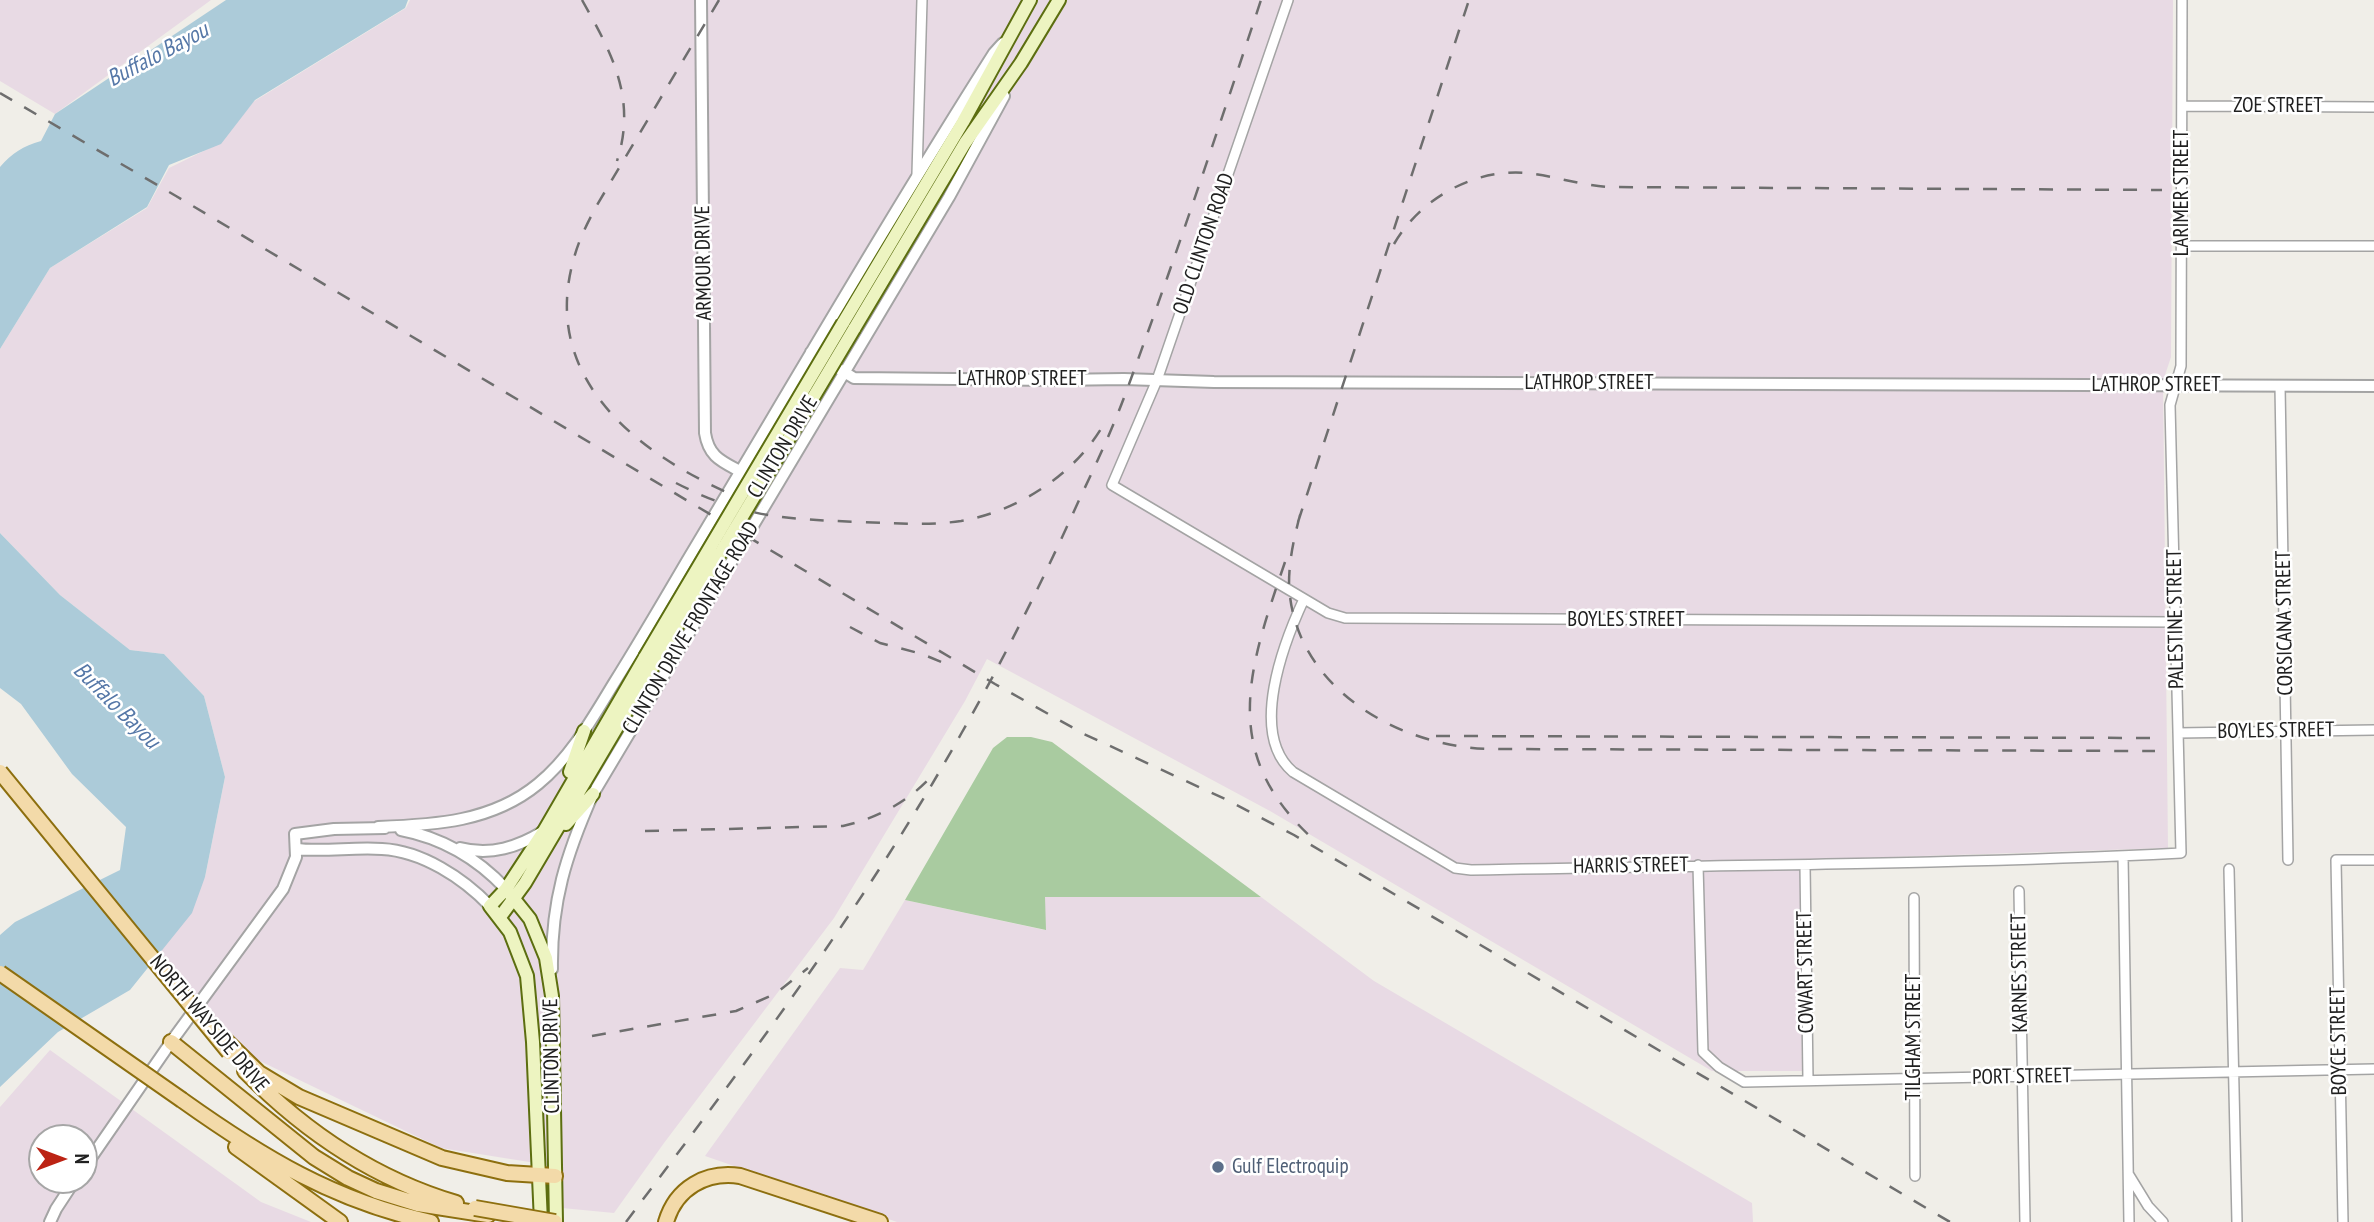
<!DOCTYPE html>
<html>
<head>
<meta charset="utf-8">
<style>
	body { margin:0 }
	#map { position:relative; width:2374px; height:1222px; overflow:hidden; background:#f0eee8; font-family:"PT Sans Narrow",sans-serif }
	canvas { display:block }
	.north { position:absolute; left:28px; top:1124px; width:70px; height:70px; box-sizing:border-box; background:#fff; border:2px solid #a6a6a6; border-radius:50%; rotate:90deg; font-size:19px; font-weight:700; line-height:28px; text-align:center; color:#202020 }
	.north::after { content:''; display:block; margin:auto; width:24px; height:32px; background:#bc2314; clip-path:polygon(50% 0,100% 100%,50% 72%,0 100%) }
</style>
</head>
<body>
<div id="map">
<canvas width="2374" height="1222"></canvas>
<div class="north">N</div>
</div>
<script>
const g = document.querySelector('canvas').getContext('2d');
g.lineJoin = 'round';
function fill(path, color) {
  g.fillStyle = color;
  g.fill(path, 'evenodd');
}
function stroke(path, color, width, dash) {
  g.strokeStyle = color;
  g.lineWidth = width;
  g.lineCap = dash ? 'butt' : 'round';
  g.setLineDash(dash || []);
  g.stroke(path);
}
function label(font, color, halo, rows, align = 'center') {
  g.font = font + ' "PT Sans Narrow",sans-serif';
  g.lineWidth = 5;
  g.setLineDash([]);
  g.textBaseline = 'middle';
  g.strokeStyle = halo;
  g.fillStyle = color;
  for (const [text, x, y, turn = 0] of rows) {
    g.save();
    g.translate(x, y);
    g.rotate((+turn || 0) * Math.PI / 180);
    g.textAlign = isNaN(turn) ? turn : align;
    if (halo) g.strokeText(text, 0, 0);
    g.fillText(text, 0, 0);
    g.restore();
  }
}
const industrial = new Path2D(`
	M0,0H211L55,114L0,81Z
	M410,0H2173L2171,357L2163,381L2168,848L1800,860L1802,1071H1712L1270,811L987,659L965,701L834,918L664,1143L614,1213L562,1208L561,1167L441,1148L241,1052L159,954L205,877L225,777L204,696L164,654L130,650L60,595L0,533V349L50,268L147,208L169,168L220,143L253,102L406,8Z
	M1045,897H1261L1374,981L1752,1203L1753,1222H897L705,1156L840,968L863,970L905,900L1045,930Z
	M50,1050L261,1202L311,1222H0V1107ZM42,1138H84V1180H42Z`);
const forest = new Path2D(`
	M1007,737H1031L1052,742L1261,897H1045L1046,930L905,900L993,748Z`);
const water = new Path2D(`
	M226,0H408L405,8L255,100L221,144L169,165L147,207L50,268L0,349V167C12,153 23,146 41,141L55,114Z
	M0,533L60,595L130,650L164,654L204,696L225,777L205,877L192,913L130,990L58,1032L0,1087V935L15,922L120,870L126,827L72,774L21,704L0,688Z`);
const minor = new Path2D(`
	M1288,0L1157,380L1112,485L1328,613L1345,618L2175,622
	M2182,106L2374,107
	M917,174L922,0
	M2183,246H2374
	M2280,386L2288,860
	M1304,599C1284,642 1248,734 1293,772L1455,868L1471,870C1708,865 1944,865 2181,853L2170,405L2181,366L2182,0
	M2178,733L2374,730
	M2123,856L2129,1222
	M1698,865L1703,1052L1719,1067L1744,1082L2374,1069
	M1805,865L1808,1080
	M2229,869L2237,1222
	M2019,891L2025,1222
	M1914,898L1915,1176
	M2129,1175L2148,1206L2163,1222
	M2343,1222L2336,860H2374`);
const tertiary = new Path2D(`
	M701,0L705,433C709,459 724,462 745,474
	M811,352L854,378L1055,380L1124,379L1214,382L2374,386
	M378,827C434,825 492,822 538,784C571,757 592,719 614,683C639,643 663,602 687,561C789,391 888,220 994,53L1003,43
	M401,830C443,838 477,858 506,889
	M460,848C491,856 518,847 544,831
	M296,849C325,852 353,847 382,849C422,851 463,878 490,906
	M552,969C551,902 566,855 593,794L949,197L1004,96
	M84,1168L171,1042L283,889L296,857L295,834L334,829L385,828
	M50,1222L56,1209L75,1180`);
const secondary = new Path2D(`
	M843,323L963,122L1030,0
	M854,329L965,143L1021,63L1059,0
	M570,772L584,731
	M566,824L593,794
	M506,889L530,919L546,958L552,996L556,1222
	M500,917L525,883L655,663
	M541,1222L533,1042L527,976L510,932L490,906L506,889L544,831L645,657`);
const primary = new Path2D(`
	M224,1039L259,1073L299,1097L442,1158L507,1173L555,1176
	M171,1042L314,1157L348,1178L376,1191L418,1204L488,1215
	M245,1071C304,1131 375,1179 456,1203
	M182,1100C262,1157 334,1201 431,1222
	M236,1147L340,1222
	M666,1222C676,1188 706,1171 740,1176L880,1222`);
const rail = new Path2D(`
	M582,0C612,53 637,99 617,161
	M719,0L597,205C588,222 579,239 574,258C536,389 657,468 763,507
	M0,93L176,196L995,684L1084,734L1225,799L1294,835L1950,1222
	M1394,244C1420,199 1474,168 1527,173C1554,176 1580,185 1607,187L2162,190
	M676,483C744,518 785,519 860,522C894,523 927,526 961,521C1019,511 1077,473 1105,422
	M1300,515C1294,538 1289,560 1289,584C1293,687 1398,747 1490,749L2155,751
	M1298,522L1469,0
	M1285,562C1249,668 1218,752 1313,839
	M850,627L880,643L922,654L944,663
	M1436,736L2154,738
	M645,831L843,826C875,819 906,803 929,779
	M592,1036L736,1011L775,994L808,968
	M626,1222C745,1064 864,907 961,734C1005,657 1044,578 1080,498C1096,464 1112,430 1125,395C1173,265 1217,133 1261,0`);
const secondaryBridge = new Path2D(`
	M645,657L843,323
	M655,663L854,329`);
const primaryBridge = new Path2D(`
	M0,772L229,1052
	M0,973L182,1100
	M475,1208L555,1222`);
const markers = [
	[1218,1167,7,"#5c6f8a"]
];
const streetNames = [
	["ZOE STREET",2278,106],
	["LARIMER STREET",2182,193,-90],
	["OLD CLINTON ROAD",1204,244,-71],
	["ARMOUR DRIVE",704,263,-91],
	["LATHROP STREET",1022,379],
	["LATHROP STREET",1589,383],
	["LATHROP STREET",2156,385],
	["CLINTON DRIVE",783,447,-59],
	["PALESTINE STREET",2176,619,-91],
	["BOYLES STREET",1626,620],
	["CORSICANA STREET",2285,623,-91],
	["CLINTON DRIVE FRONTAGE ROAD",691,628,-59],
	["BOYLES STREET",2276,731,-1],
	["HARRIS STREET",1631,866,-1],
	["COWART STREET",1806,972,-91],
	["KARNES STREET",2020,973,-91],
	["NORTH WAYSIDE DRIVE",209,1024,50],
	["TILGHAM STREET",1914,1037,-90],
	["BOYCE STREET",2339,1041,-91],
	["CLINTON DRIVE",552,1056,-91],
	["PORT STREET",2022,1077,-1]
];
const serviceNames = [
	["Gulf Electroquip",1232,1167]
];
const waterNames = [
	["Buffalo Bayou",158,55,-28],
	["Buffalo Bayou",116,706,45]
];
fill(industrial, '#e8dae4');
fill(forest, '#a9cba0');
fill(water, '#accbd9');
stroke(minor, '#a4a4a4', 12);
stroke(tertiary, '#a4a4a4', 14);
stroke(secondary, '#5c6e10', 16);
stroke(primary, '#8d6f0f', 18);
stroke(minor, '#fff', 9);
stroke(tertiary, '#fff', 10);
stroke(secondary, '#edf4c1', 12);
stroke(primary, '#f3daa9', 14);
stroke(rail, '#6e6e6e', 2.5, [14, 14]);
stroke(secondaryBridge, '#5c6e10', 16, []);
stroke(primaryBridge, '#8d6f0f', 18, []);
stroke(secondaryBridge, '#edf4c1', 12);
stroke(primaryBridge, '#f3daa9', 14);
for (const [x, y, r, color] of markers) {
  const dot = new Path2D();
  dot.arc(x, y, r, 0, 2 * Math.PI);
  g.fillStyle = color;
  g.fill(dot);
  stroke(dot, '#fff', 2.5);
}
label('21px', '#202020', '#fff', streetNames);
label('21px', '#4e5e75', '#fff', serviceNames, 'left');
label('italic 23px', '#5577a7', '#fff', waterNames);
</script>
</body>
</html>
